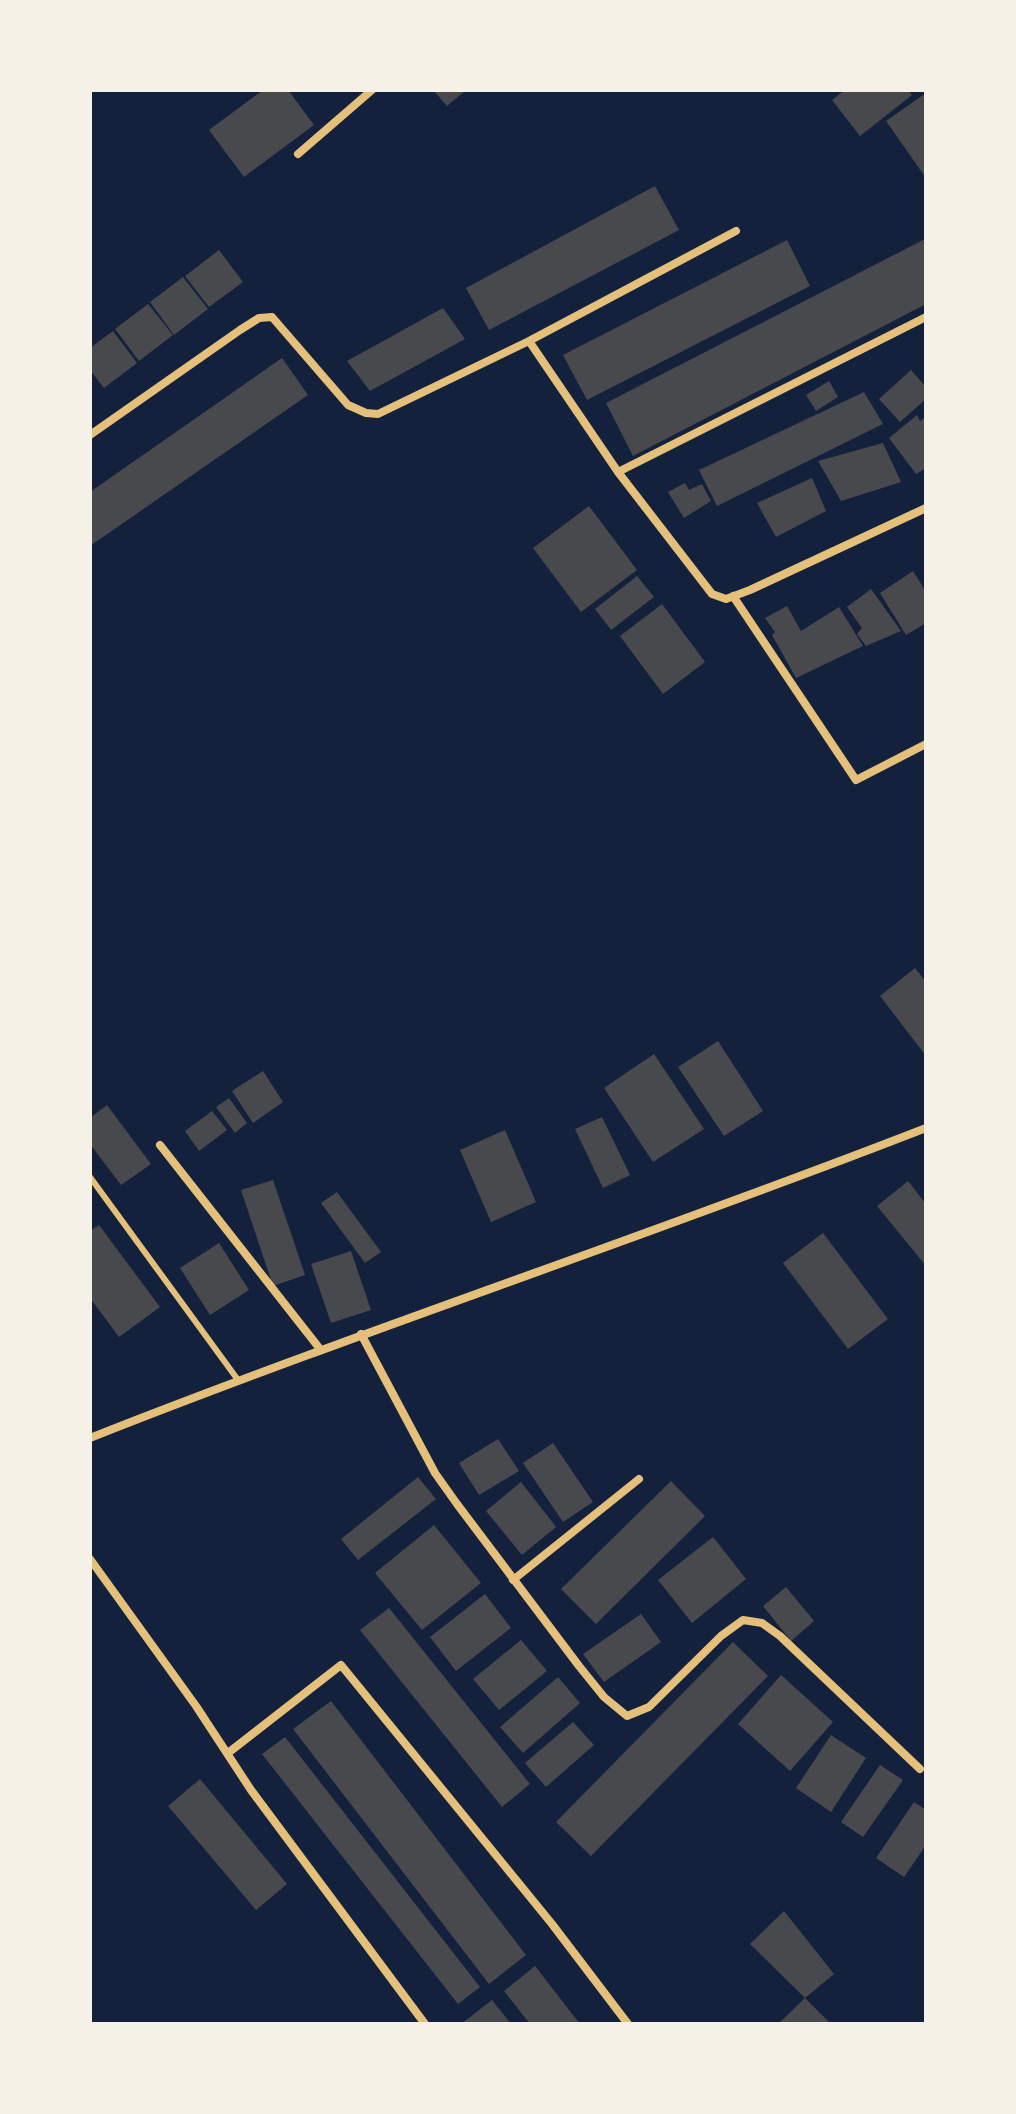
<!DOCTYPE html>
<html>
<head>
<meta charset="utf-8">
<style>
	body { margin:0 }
	#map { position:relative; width:1016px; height:2114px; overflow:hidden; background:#14213d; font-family:"Source Sans 3",sans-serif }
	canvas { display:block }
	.frame { position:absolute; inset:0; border:92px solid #f6f1e7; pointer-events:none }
</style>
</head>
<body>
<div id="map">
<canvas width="1016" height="2114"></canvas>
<div class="frame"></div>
</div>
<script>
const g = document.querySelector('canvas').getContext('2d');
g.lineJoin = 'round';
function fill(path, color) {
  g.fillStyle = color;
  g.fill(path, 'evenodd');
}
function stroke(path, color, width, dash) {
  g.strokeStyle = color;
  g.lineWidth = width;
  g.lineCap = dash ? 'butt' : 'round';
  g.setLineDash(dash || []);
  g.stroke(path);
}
const building = new Path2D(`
	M263,90H288L314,125L244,177L209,130Z
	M433,90H466L447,106Z
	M845,90H908L912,95L860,136L832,100Z
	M926,93V178L886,121Z
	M655,186L679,230L489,330L466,288Z
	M925,239L926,304L633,456L606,403Z
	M787,240L810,286L587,400L563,355Z
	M219,250L243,282L209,307L185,276Z
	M183,277L208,309L174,335L150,302Z
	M148,304L173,335L139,361L115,329Z
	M443,308L465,339L370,391L347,361Z
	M113,331L137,363L104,388L90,370V348Z
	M282,358L308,395L90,546V492Z
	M911,370L926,387V399L900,422L879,399Z
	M829,381L838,397L816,411L806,395Z
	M864,392L883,424L717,506L699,470Z
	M917,415L920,421L926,417V468L916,474L889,438Z
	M883,443L901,482L841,501L818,461Z
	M812,478L826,511L776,537L757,503Z
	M685,483L689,490L702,484L711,501L684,518L668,492Z
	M589,506L637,570L581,612L533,548Z
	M913,571L926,592V623L906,635L880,593Z
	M637,576L654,597L611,630L595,609Z
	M871,589L901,631L866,646L857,634L862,628L847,607Z
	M662,604L705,662L663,694L620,636Z
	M787,606L801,631L839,607L863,646L796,678L772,635L775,632L765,618Z
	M915,968L926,982V1056L880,996Z
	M718,1041L763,1111L724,1136L678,1067Z
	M654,1054L704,1129L653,1162L604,1088Z
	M263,1071L283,1102L253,1123L232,1091Z
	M229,1098L247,1123L235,1133L216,1107Z
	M107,1105L151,1164L121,1185L90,1144V1118Z
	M212,1111L227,1130L199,1151L185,1131Z
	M602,1117L630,1175L603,1188L575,1129Z
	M505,1130L536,1202L491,1222L460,1150Z
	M273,1180L305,1275L273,1286L241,1190Z
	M908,1181L926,1204V1266L877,1206Z
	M337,1192L381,1252L365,1263L321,1203Z
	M99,1225L160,1307L119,1337L90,1298V1231Z
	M823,1233L888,1319L848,1349L783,1263Z
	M219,1243L249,1290L210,1315L180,1268Z
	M351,1251L371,1310L331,1323L311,1264Z
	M498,1439L519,1471L479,1495L459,1463Z
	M553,1443L593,1502L563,1522L523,1463Z
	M418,1477L436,1499L358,1560L341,1539Z
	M671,1481L705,1516L596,1624L561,1589Z
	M521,1482L556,1527L522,1555L486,1511Z
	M434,1525L481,1583L422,1630L375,1573Z
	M713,1537L746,1579L692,1623L658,1580Z
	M786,1587L814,1621L791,1641L763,1606Z
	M485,1594L511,1628L456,1671L430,1637Z
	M389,1608L530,1784L502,1807L360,1630Z
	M641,1614L661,1642L604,1682L583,1654Z
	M521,1640L547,1671L499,1710L473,1679Z
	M733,1642L768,1676L591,1856L556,1822Z
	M781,1675L833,1722L790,1771L738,1724Z
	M558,1677L580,1703L523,1753L500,1727Z
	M331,1701L526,1955L489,1984L293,1729Z
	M573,1722L594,1745L546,1787L525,1763Z
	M831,1735L866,1758L831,1812L796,1788Z
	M285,1737L480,1987L458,2004L262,1754Z
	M880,1765L903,1780L863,1837L841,1822Z
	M200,1779L287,1884L256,1910L168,1806Z
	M914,1802L926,1810V1845L904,1877L876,1858Z
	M784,1911L834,1974L805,1998L750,1944Z
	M535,1966L580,2024H530L504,1991Z
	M805,1998L831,2024H778Z
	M492,2000L511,2024H461Z`);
const service = new Path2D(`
	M90,1177L238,1380`);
const minor = new Path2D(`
	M298,154L372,90
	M736,231L529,341L618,472L712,594L726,599L750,590L926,508
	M90,435L240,330L259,318L272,317L348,405L366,413L378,414L529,341
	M618,472L926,317
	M733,596L856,780L926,744
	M160,1145L320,1349
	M361,1334L435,1473L457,1504L579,1666L604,1697L627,1716L649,1707L721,1636L743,1620L762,1623L780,1636L920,1769
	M90,1438C366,1329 649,1236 926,1128
	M90,1559L196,1706L251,1790L425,2024
	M513,1580L639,1479
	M228,1753L341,1665L552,1924L628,2024`);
fill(building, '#48494c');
stroke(service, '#e5c07b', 6);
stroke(minor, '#e5c07b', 8);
</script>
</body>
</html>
